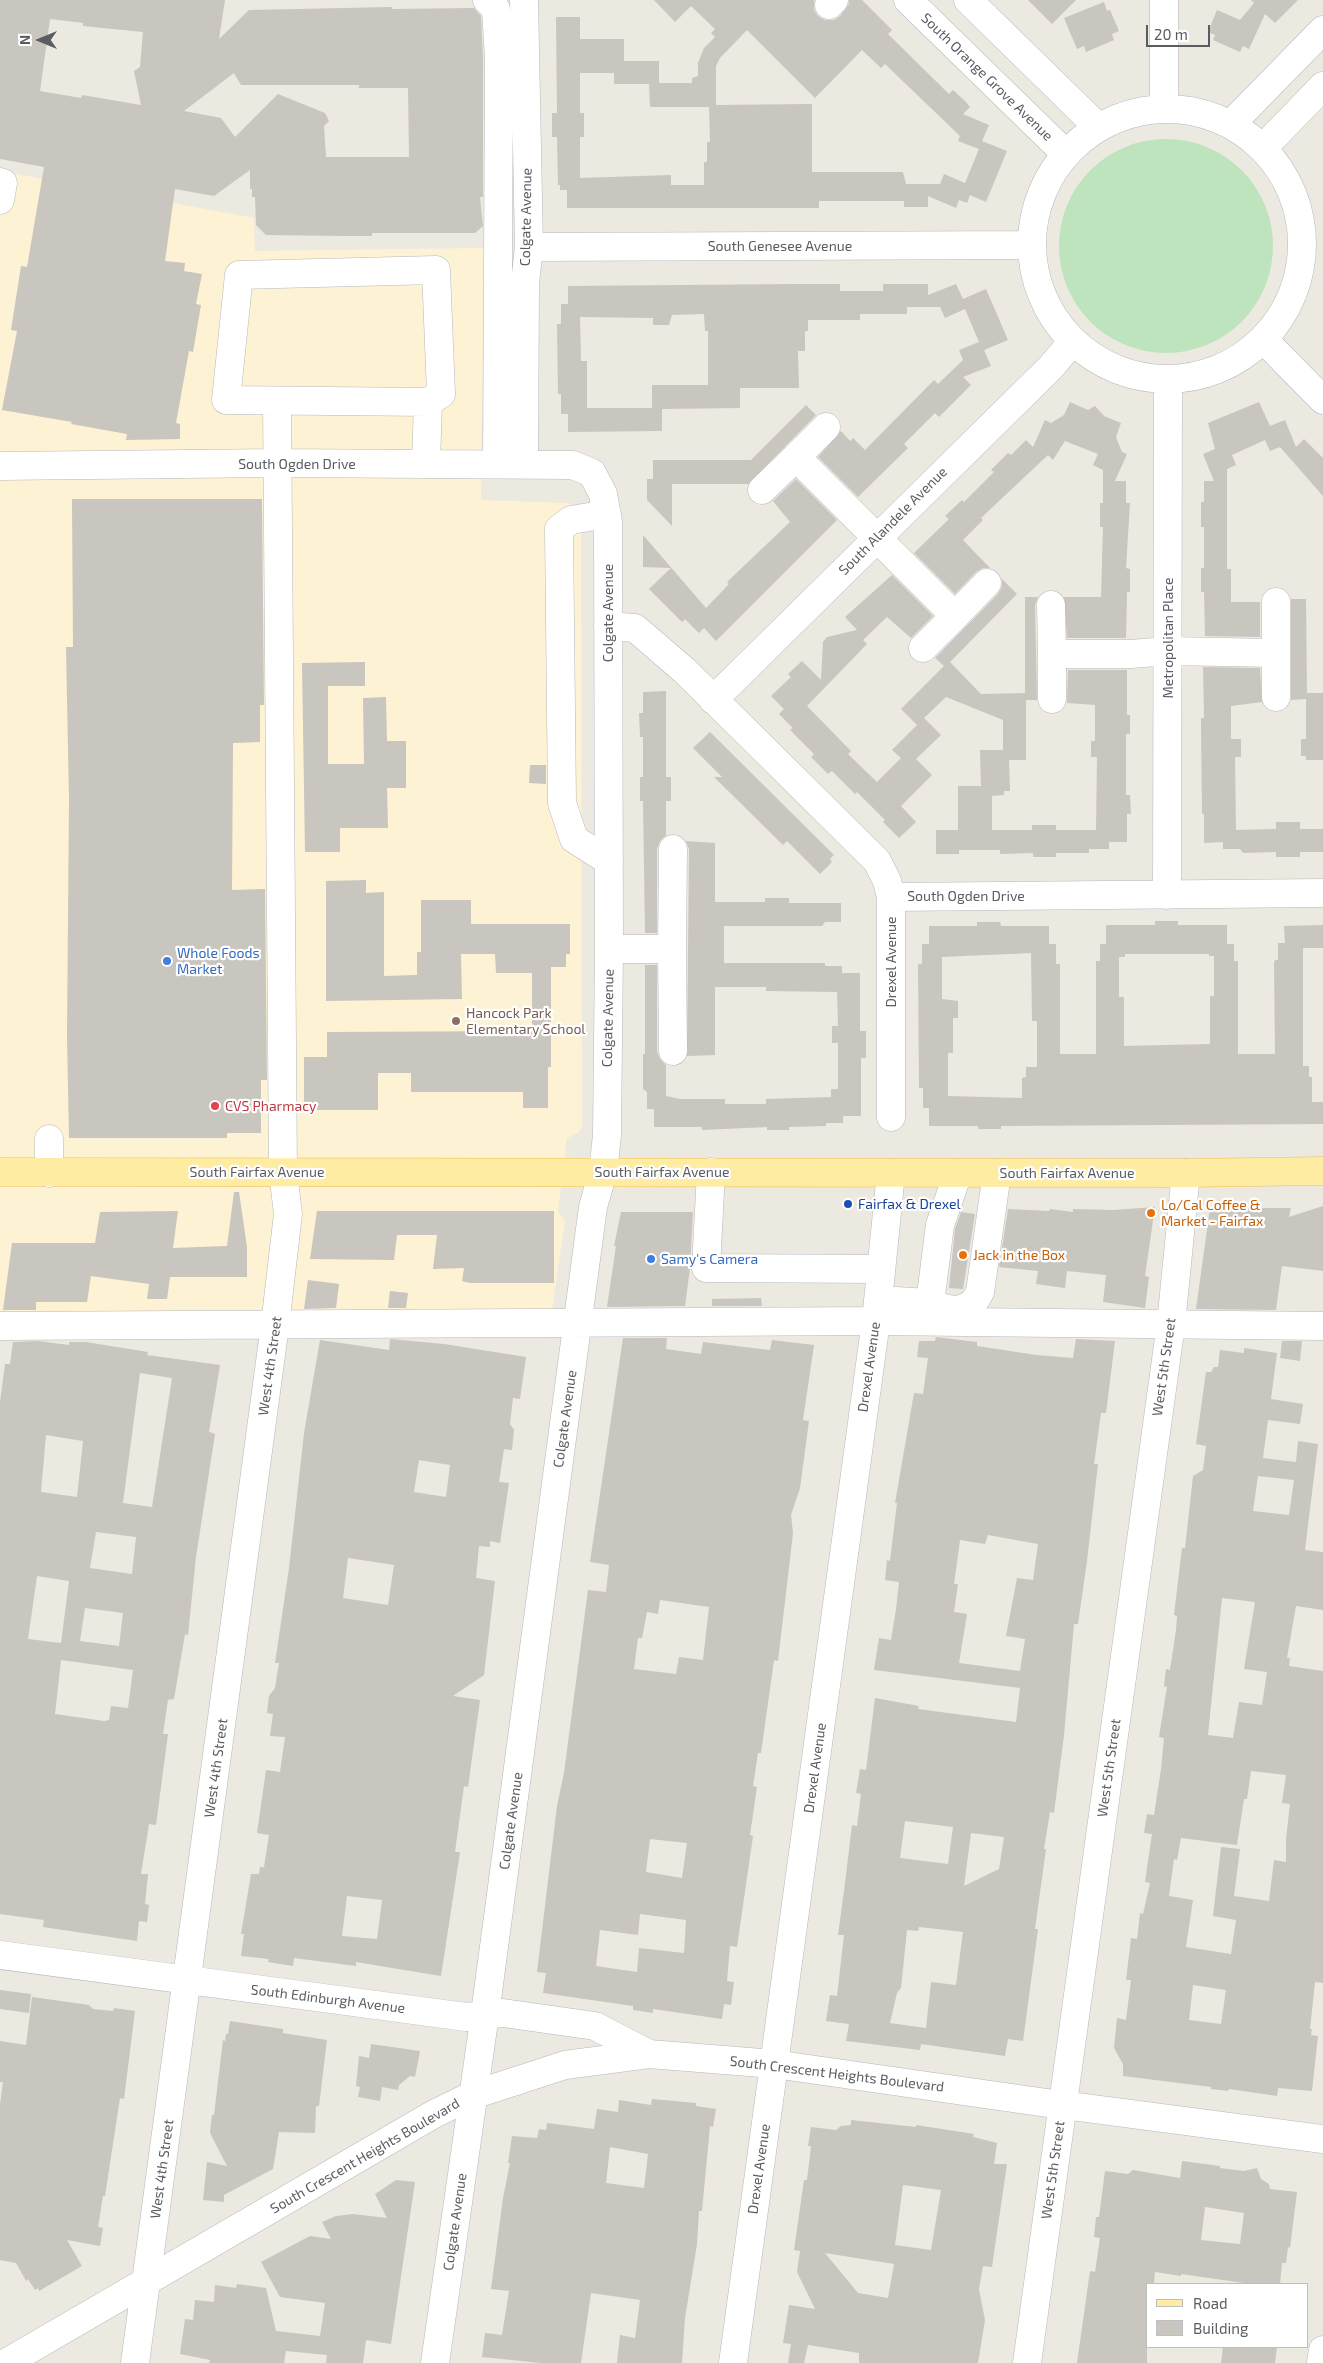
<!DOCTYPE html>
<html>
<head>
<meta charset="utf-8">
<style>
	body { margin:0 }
	#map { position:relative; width:1323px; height:2363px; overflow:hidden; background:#ece9e0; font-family:"Exo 2",sans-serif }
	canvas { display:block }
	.legend { position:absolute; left:1146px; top:2283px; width:162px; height:65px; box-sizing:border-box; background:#fff; border:1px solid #bdbec0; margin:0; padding:6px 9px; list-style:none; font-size:15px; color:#595d61 }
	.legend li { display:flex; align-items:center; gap:10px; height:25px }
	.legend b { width:25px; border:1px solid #bdbec0 }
	.north { position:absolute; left:15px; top:15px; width:50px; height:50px; -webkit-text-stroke:4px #fff; paint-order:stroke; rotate:270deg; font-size:14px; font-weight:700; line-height:20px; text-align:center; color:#595d61 }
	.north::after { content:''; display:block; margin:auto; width:18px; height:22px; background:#595d61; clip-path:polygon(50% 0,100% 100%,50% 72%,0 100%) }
	.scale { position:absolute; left:1146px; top:25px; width:64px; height:22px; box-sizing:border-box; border:2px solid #595d61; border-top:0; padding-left:6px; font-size:15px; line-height:18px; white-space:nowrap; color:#595d61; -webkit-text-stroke:4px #fff; paint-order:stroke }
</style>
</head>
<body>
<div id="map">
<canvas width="1323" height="2363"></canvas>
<ul class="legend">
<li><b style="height:6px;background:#feeca2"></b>Road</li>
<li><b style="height:14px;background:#c9c5bf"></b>Building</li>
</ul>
<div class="north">N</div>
<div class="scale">20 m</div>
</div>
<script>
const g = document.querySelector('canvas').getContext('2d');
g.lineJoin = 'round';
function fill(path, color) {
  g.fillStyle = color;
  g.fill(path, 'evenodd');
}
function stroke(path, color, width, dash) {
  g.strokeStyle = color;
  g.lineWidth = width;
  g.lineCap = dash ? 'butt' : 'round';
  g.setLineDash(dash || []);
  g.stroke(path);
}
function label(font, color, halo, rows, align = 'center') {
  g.font = font + ' "Exo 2",sans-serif';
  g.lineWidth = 4.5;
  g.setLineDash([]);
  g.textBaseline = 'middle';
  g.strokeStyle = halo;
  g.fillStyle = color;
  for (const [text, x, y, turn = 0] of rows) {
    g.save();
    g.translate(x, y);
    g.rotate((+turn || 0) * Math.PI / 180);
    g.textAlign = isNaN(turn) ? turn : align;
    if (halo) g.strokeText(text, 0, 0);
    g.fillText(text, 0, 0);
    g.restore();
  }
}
const commercial = new Path2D(`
	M0,171L254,218L255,251L484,248L481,500L567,503L576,507L581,518L582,1127L578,1133L567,1138L558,1212L565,1221L548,1338L0,1336Z`);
const green = new Path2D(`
	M1059 246a107 107 0 1 1 214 0a107 107 0 1 1-214 0Z`);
const building = new Path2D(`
	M0,0H225L219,39L249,10L392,7V9L474,8L481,16L483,59V197H480L483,226L475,233H372V236H345L266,235L256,225L255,197H252V189H250V170L214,196L175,189L165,261L185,263L184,271L202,274L196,304L201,305L193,352L189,351L176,423L180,424V439L126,440L127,434L71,424L72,422L2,410L17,331L11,330L21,266L27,267L44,167L0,159ZM50,19L83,23V26L143,32L140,67L134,71L141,105L82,95L81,98L40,91ZM234,73L241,85H359V88H408L409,157H326L324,126L329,121L325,113L278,94L235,137L221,118L184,111Z
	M654,0H814V10L818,16L825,20H834L840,16L849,4V0H862L892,30L888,34L949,94L953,90L965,101L970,107L963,114L989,125L982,141L1007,151L986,202L970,195L967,203L959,200L956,208L928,196V207H904V201H819V208H567V190H560V185H558L557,137H552V113H557L556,17H580V39H624V61H659V83H692V78L698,76V63L704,48L715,37L711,33L715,29L691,6L675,22ZM747,30L815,98L862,50L881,68L885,64L960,136L958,141L979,149L965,183L944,174L940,184H906L903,172H812V104L716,105V66L720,58ZM580,73H614V84H649L650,107H709L710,142H707V162H704V185H671V175L580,178V137H584V113H580Z
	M1028,0H1076L1052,24Z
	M1251,0H1298L1275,23L1265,14L1249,49L1243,46L1240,52L1213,40L1215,35L1208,32L1217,10L1240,20L1254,3Z
	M1104,2L1107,11L1110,10L1119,31L1112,34L1114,40L1086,52L1084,46L1077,49L1064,18Z
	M796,284H840V291H883V284H928V295L956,284L963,299L986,289L1008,340L984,350L991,366L963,377L971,385L939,417L935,413L904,444L908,448L858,497L818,457L841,431L850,441L853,438L865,450L934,380L938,384L963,360L959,350L979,342L965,309L945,318L940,307H907V314H860V320H808V331H805V351H798L799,388H740V408L662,409V431L568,432V414H561V394H558L557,324H561V304H568V286ZM704,314L705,331H708V385H652V408H587V361H581L580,317L653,318V325H669L672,315Z
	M1070,402L1088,410L1095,406L1104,416L1121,423L1116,437L1122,452L1127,454L1115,481H1126V503H1130L1126,568L1130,569V592H1127L1126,638H1067L1064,597H1101L1103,527H1100V503H1103V470L1093,465L1098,454L1065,441L1053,460L1048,455L981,518L983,520L963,540L990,568H983L976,572L955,594L914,553L949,519L945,516L962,500L964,502L994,472L991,470L1008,453L1011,455L1026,440L1033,447L1045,420L1051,423L1064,415Z
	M1259,402L1270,426L1285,420L1296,447L1304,439L1323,458V496L1280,447L1270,451L1265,440L1232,455L1236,465L1227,469V569H1231V602H1260V637L1205,636L1204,592H1201V568H1204V527H1201V502H1204V481H1214L1203,454L1215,449L1208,423Z
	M806,405L816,415L748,484H672V526L647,500V479H653V460H751Z
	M796,479L837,520L716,641L704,628L699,633L685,619L682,622L649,589L671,568L643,567V535L706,608L729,584L727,582L790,522L773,501Z
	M72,499H262L264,705H260V742L233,743L232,890L265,889L267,1080H261V1133H227V1138H69L67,1036L69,800L66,647H73Z
	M892,575L933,616L911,638L887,617L863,640L867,644L807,706L851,751L848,754L877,782L901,758L892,750L917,725L901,709L944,666L935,658L998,594L1002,587V579L1017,594L950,662L981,694L1025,693V597H1038L1035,605L1037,700H1026V760H1009L1010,791H1004V795L992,796V830H1032V825H1056V830H1096L1097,757H1091V741H1095V705L1067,703L1068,670H1127V715H1130V734H1126V795H1130L1131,814H1127V842H1109V849H1089V853H1056V857H1033V853L1000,854V850H959V854H936V830H958V786H981L980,750H1003V720L946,697L924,718L941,735L916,759L932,775L901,806L916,822L899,838L883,822L885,820L857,792L855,794L832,771L828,774L811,757L814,754L790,730L793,728L779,714L784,709L771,696L791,677L788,674L802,661L821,680L823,642L827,637L857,630L845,617Z
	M1291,599H1306L1307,693H1323V760H1306V756H1301V739H1306V699L1291,700Z
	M365,662V686H328V764H364L363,698L386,697L387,741H406V788H387L388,828H340V852H305L302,663Z
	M1203,667L1260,668L1262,702L1231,706V739H1241V757H1235L1236,830L1276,829V822H1300V829H1323V852H1300V857H1276V852L1243,853L1240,849H1223V842L1204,843V814H1202L1201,726V718H1204Z
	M666,691V777H671V801H666V835L660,841L657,849V933H645L643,801H640V777H643V737H640L639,713H643V692Z
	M710,732L834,855L830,859L832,862L820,874L787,841L783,845L714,777H722L693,748Z
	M530,765H546V784L529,783Z
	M686,841L715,843V902H765V898H789V903H841V922H825L822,926H724V963H825V966H842V973H860V1031H866V1058H861V1116H843V1123H826V1126L789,1127V1130H767V1127L702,1130V1127H654V1109H647V1092L643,1089V1054H645V965H657V1051L660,1059L666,1065V1096L680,1099H725V1104H766V1099L831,1097V1089H838V1043H832V1026H838L837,992L766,991V987H715V1055L687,1056L689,849Z
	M366,880V893L384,892V976L417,975V952H421V900H471V924H570V954H566V967H551V1067H548V1108H523V1092H411V1073H378V1110H304V1057H327V1032L532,1031V973H496L495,954H461L462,999L326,1001V881Z
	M1155,921H1178V925H1227V944H1234V961H1238V1054H1275L1274,963L1275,960H1278V943H1285L1284,926L1323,925V948H1303V1066H1309V1077H1312V1102H1323V1124L1001,1126V1129H978V1126H929V1108H923V1088H919L918,964H922V944H929V926H977V922H1000L1001,926H1049V944H1056V964H1060V1054H1096V961H1100V944H1106V925H1155ZM1031,953L1032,1021H1037V1067H1026V1077L1022,1078V1098L948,1096V1053H953V1018H958V1001L942,999V957ZM1125,954H1209V956H1214V996H1210V1044L1124,1046V997H1119V957H1125Z
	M234,1192H239L247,1247V1277H170L167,1299H147L149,1284L91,1276L87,1302H36V1310H3L12,1243H95L100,1212L178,1211L173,1248L227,1246Z
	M1323,1206V1271L1282,1266L1276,1310L1196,1309L1210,1208H1291L1289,1217Z
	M1155,1207L1145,1276L1149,1277L1145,1308L1103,1302L1106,1275L1067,1271L1065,1288L1036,1284L1038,1271L999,1267L1008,1209L1049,1211L1050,1209L1073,1212V1209L1113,1210Z
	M317,1211H554V1283H470L462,1281L464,1268L433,1269L437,1235H397L394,1260L310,1259Z
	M621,1212H693L690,1268L685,1306L607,1307L616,1246H614Z
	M961,1212L975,1214L963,1289L949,1288L955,1229Z
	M308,1280L339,1284L336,1308L304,1309Z
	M390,1291L408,1293L406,1308H388Z
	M761,1298L762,1306H712V1299Z
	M936,1337L977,1342V1346L1036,1355L1073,1358L1076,1339L1115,1341L1106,1413H1101L1094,1464H1098L1087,1561L1078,1624H1074L1064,1735L1054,1813L1050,1812L1044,1849H1046L1035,1929H1038L1023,2041L1008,2039L1005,2056L921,2044L920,2050L846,2041L849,2024L826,2021L830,1995L837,1996L844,1935H838L845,1883L852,1825L857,1826L861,1794L856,1793L860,1769L866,1770L875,1698L919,1706L918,1709L1016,1722L1020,1688L874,1670L879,1638L891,1640L896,1609L899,1582L885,1580L887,1560L890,1561L897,1503H895L914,1393L923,1394L928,1358L917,1357L919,1341H935ZM988,1535L1038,1544L1033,1580L1017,1578L1006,1636L1025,1639L1020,1671L959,1663L967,1614L954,1612L958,1584H954L960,1540L985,1544ZM905,1821L953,1827L948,1864L900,1858ZM971,1833L1004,1837L999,1869L964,1886ZM919,1927L963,1932L956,1985L931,1982L926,2028L890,2023L897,1993L901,1988L907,1930L918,1931Z
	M623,1338H667L666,1349L701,1354L703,1342L770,1350L772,1340L814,1345L803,1420L809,1421L800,1488L791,1515L793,1533L778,1661L774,1660L761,1753H758L753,1786L757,1787L750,1835L753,1836L737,1947L730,1946L727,1981L734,1982L731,2005L724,2004L722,2019L653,2009V2013L633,2010V2006L543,1993L546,1973L537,1972L557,1806L564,1773L588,1590L606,1592L609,1565L590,1562ZM660,1600L709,1607L703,1660L679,1657L676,1674L634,1669L638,1638H642L647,1612L658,1614ZM650,1839L687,1843L682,1878L646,1872ZM640,1914L686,1920L684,1953L639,1948L637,1972L596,1966L600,1930L638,1935Z
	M390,1339L444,1344L526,1357L520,1399L513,1398L510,1424L514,1430L512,1450L504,1449L499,1482L509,1483L500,1543L490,1541V1547L479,1546L476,1578L495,1581L484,1675L453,1696L480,1700L468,1787L464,1786L455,1852H460L441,1976L356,1962V1966L294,1958L293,1966L268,1962L269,1959L241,1956L244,1934H241L251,1874H259L260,1867H264L269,1835L257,1833L266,1770L280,1772L285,1737L270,1736L273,1714L267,1713L269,1696L275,1688L279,1663H275L289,1568L304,1433L320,1340L389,1350ZM419,1460L450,1465L446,1497L414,1492ZM348,1558L394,1565L388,1605L343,1598ZM347,1896L382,1900L377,1939L342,1936Z
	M38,1341L69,1345V1342H86L148,1352L147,1355L220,1365L209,1432L215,1434L196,1557L188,1635L185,1634L174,1699L168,1700L163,1734H168L156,1825L149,1824L141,1874H148L145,1904L149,1905L147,1922L139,1921L137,1941L43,1927L44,1920L0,1914V1402L5,1364H10L13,1342ZM140,1373L172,1378L152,1507L123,1503ZM46,1435L83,1441L77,1497L41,1492ZM96,1532L136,1537L132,1574L90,1568ZM37,1576L69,1581L61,1643L28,1639ZM85,1608L123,1613L119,1646L80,1641ZM61,1660L133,1670L128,1708L111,1706L109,1720L104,1721L55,1714Z
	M1282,1341H1302L1300,1361L1280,1358Z
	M1244,1348L1277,1353L1271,1399L1303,1404L1300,1424L1268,1420L1263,1458L1296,1462L1298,1441L1318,1444L1305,1550L1323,1552V1610L1296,1606L1287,1658H1290L1289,1666L1323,1671V1983L1315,1982L1310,2029H1312L1311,2035L1318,2036L1312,2091L1278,2088L1277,2096L1229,2089L1228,2091L1211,2089V2087L1123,2076V2064L1114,2048L1117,2018L1126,2020L1131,1980H1126L1131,1938L1137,1939L1140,1913L1143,1914L1150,1883L1145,1882L1152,1834L1144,1833L1147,1814L1154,1815L1161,1769L1164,1738L1159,1737L1167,1687L1164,1686L1166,1669L1170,1670L1176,1630L1177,1616L1174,1615L1182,1548H1185L1193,1476L1203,1470L1206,1446L1196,1444L1206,1372H1211L1214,1367H1218L1220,1350L1244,1353ZM1258,1476L1294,1480L1289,1515L1253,1511ZM1222,1598L1255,1602L1244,1669L1267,1672L1262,1705L1239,1702L1233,1738L1208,1735ZM1251,1771L1286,1775L1282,1803L1290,1804L1286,1839V1862L1274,1860L1269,1901L1234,1896L1240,1849L1221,1847L1213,1916L1236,1920L1231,1954L1186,1947L1193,1900L1169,1896L1174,1859L1177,1860L1181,1838L1237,1845L1244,1799H1247ZM1193,1985L1226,1990L1221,2024L1189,2020Z
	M0,1990L31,1994L29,2013L0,2009Z
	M32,1997L89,2005L93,2009L113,2011L114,2008L135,2011L124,2099L120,2098L105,2196H103L98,2227L103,2228L100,2246L67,2240L82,2266L39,2291L38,2288L35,2290L28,2279L26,2281L16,2263L0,2260V2104L3,2082H0V2041L26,2045Z
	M230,2021L283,2029V2033L327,2040L319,2106H316L315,2133L279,2132L273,2169L224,2195V2202L203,2200L207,2162L227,2166L210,2133L212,2115H214L223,2040L225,2041L226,2034H228Z
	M371,2044L420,2051L415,2077L410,2076L399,2085L398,2090L382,2087L380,2101L358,2097L360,2087L356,2086L359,2056L369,2058Z
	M652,2099L696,2103V2106L716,2109L713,2127L710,2126L702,2211H699L697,2244L685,2318L682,2363H617L620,2335L635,2338L640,2300L591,2293L581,2363H541L482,2357L485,2333L502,2335L509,2291L491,2289L503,2198L510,2163H508L512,2136L537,2138L539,2129L546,2130L547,2123L594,2129L597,2109L618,2112L619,2100L651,2105ZM610,2147L648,2154L644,2188L606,2183Z
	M851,2120L916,2127V2125L974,2134L973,2137L997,2143L994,2164H1007L992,2267L983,2266L979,2289L985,2320L978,2363H859V2353L808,2345L804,2363H788L791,2344L783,2343L789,2305L815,2309L797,2272L800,2251L794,2250L804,2180H807L811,2146H808L811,2127L836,2130L841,2126L851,2125ZM903,2185L941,2190L931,2250L895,2245ZM825,2253L894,2264L888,2298L858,2293Z
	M1182,2161L1220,2166V2168L1244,2171L1257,2168L1261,2179L1269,2184L1270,2189L1297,2192L1290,2248L1288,2247L1286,2263H1282L1280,2284H1251L1181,2274V2276L1155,2272L1154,2284H1147V2363H1077L1090,2271L1095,2272L1100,2238L1094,2237L1096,2217H1099L1105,2171L1128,2174L1133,2170L1180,2178ZM1205,2207L1244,2213L1240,2244L1201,2240Z
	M396,2180L415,2182L391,2344L366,2340L363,2363H326L327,2355L286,2351L284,2363H209L210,2360L180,2354L185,2319L193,2320L195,2300L214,2302L215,2285L236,2288L237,2284L266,2288L276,2331L320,2336L325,2303L280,2297L261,2262L310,2236L331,2239L322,2222L336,2216L353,2214L387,2218L375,2194Z
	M1223,2347H1277L1275,2363H1221Z`);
const minor = new Path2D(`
	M487,0L496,9L499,59L497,464
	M908,0L1065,153
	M968,0L1098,127
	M829,5L834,0
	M1164,108V0
	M1032 244a135 135 0 1 1 270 0a135 135 0 1 1-270 0Z
	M1231,124L1323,30
	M1263,148L1323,86
	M0,182L3,183L0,200
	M529,247L1031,245
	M436,270L441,394L428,402L226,400L239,275Z
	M1264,340L1323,400
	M796,457L826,427
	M426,464L428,402
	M524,464L525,283L529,247L524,0
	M0,466L277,463L573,465L592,473L603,494L608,522L609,949L607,1135L603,1172L593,1207L485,2014L435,2363
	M762,490L796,457L955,616L987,583
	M607,514L571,520L559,529L562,803L574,839L609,861
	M1276,602V653
	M1051,605L1052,654H1131L1168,651L1276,653V697
	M608,626L635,628L685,671L877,861L887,881L891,897V1117
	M923,648L955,616
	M1052,654V699
	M713,700L1051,367L1072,342
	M1167,895L1168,381
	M891,897L1323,893
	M609,949H672L673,1051
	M672,949L673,849
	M49,1139V1173
	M711,1172L706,1268L881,1269
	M958,1173L940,1225L930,1303C950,1312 969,1315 980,1292L997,1173
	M878,1300L930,1303
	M0,1326L876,1321L1323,1326
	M0,1955L466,2017L503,2013L595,2026L649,2054
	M6,2363L434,2114L473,2095L565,2065L649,2054L774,2064L1040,2102L1323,2139
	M135,2363L275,1325L288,1214L283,1172L277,401
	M733,2363L876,1321L891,1173
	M1027,2363L1171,1324L1186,1173
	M1321,2363L1323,2350`);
const major = new Path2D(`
	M0,1172L1186,1173L1323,1171`);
const markers = [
	[167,961,5,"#3f7fe0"],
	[456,1021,5,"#8d6e63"],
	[215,1106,5,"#e0444e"],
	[848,1204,5,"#1a4fb4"],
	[1151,1213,5,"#e8710a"],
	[963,1255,5,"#e8710a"],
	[651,1259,5,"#3f7fe0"]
];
const streetNames = [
	["South Orange Grove Avenue",987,77,44],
	["Colgate Avenue",526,217,-89],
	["South Genesee Avenue",780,246],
	["South Ogden Drive",297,464],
	["South Alandele Avenue",893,521,-45],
	["Colgate Avenue",608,613,-90],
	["Metropolitan Place",1168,638,-90],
	["South Ogden Drive",966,896],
	["Drexel Avenue",891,962,-90],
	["Colgate Avenue",608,1018,-89],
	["South Fairfax Avenue",257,1172],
	["South Fairfax Avenue",662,1172],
	["South Fairfax Avenue",1067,1173],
	["West 4th Street",270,1366,-82],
	["Drexel Avenue",869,1367,-82],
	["West 5th Street",1164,1367,-82],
	["Colgate Avenue",565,1419,-82],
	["West 4th Street",216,1768,-82],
	["Drexel Avenue",815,1768,-82],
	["West 5th Street",1109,1768,-82],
	["Colgate Avenue",511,1821,-82],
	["South Edinburgh Avenue",328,1999,7],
	["South Crescent Heights Boulevard",837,2074,7],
	["South Crescent Heights Boulevard",365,2156,-30],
	["West 4th Street",162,2169,-82],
	["Drexel Avenue",759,2169,-82],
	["West 5th Street",1053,2170,-82],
	["Colgate Avenue",455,2222,-82]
];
const shopNames = [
	["Whole Foods",177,953],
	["Market",177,969],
	["Samy's Camera",661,1259]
];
const educationNames = [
	["Hancock Park",466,1013],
	["Elementary School",466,1029]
];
const healthNames = [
	["CVS Pharmacy",225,1106]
];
const transitNames = [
	["Fairfax & Drexel",858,1204]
];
const foodNames = [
	["Lo/Cal Coffee &",1161,1205],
	["Market - Fairfax",1161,1221],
	["Jack in the Box",973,1255]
];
fill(commercial, '#fdf2d3');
fill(green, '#bde4bc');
fill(building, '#c9c5bf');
stroke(minor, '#b6b8bd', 29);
stroke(major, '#f0be55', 29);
stroke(minor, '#fff', 28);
stroke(major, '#feeca2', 28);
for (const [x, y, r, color] of markers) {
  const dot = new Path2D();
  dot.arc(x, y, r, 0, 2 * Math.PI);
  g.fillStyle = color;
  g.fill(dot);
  stroke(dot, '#fff', 2);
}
label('14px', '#595d61', '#fff', streetNames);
label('14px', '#366cbe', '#fff', shopNames, 'left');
label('14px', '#785e54', '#fff', educationNames, 'left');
label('14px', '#be3a42', '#fff', healthNames, 'left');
label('14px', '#164399', '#fff', transitNames, 'left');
label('14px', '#c56008', '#fff', foodNames, 'left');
</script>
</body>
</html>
